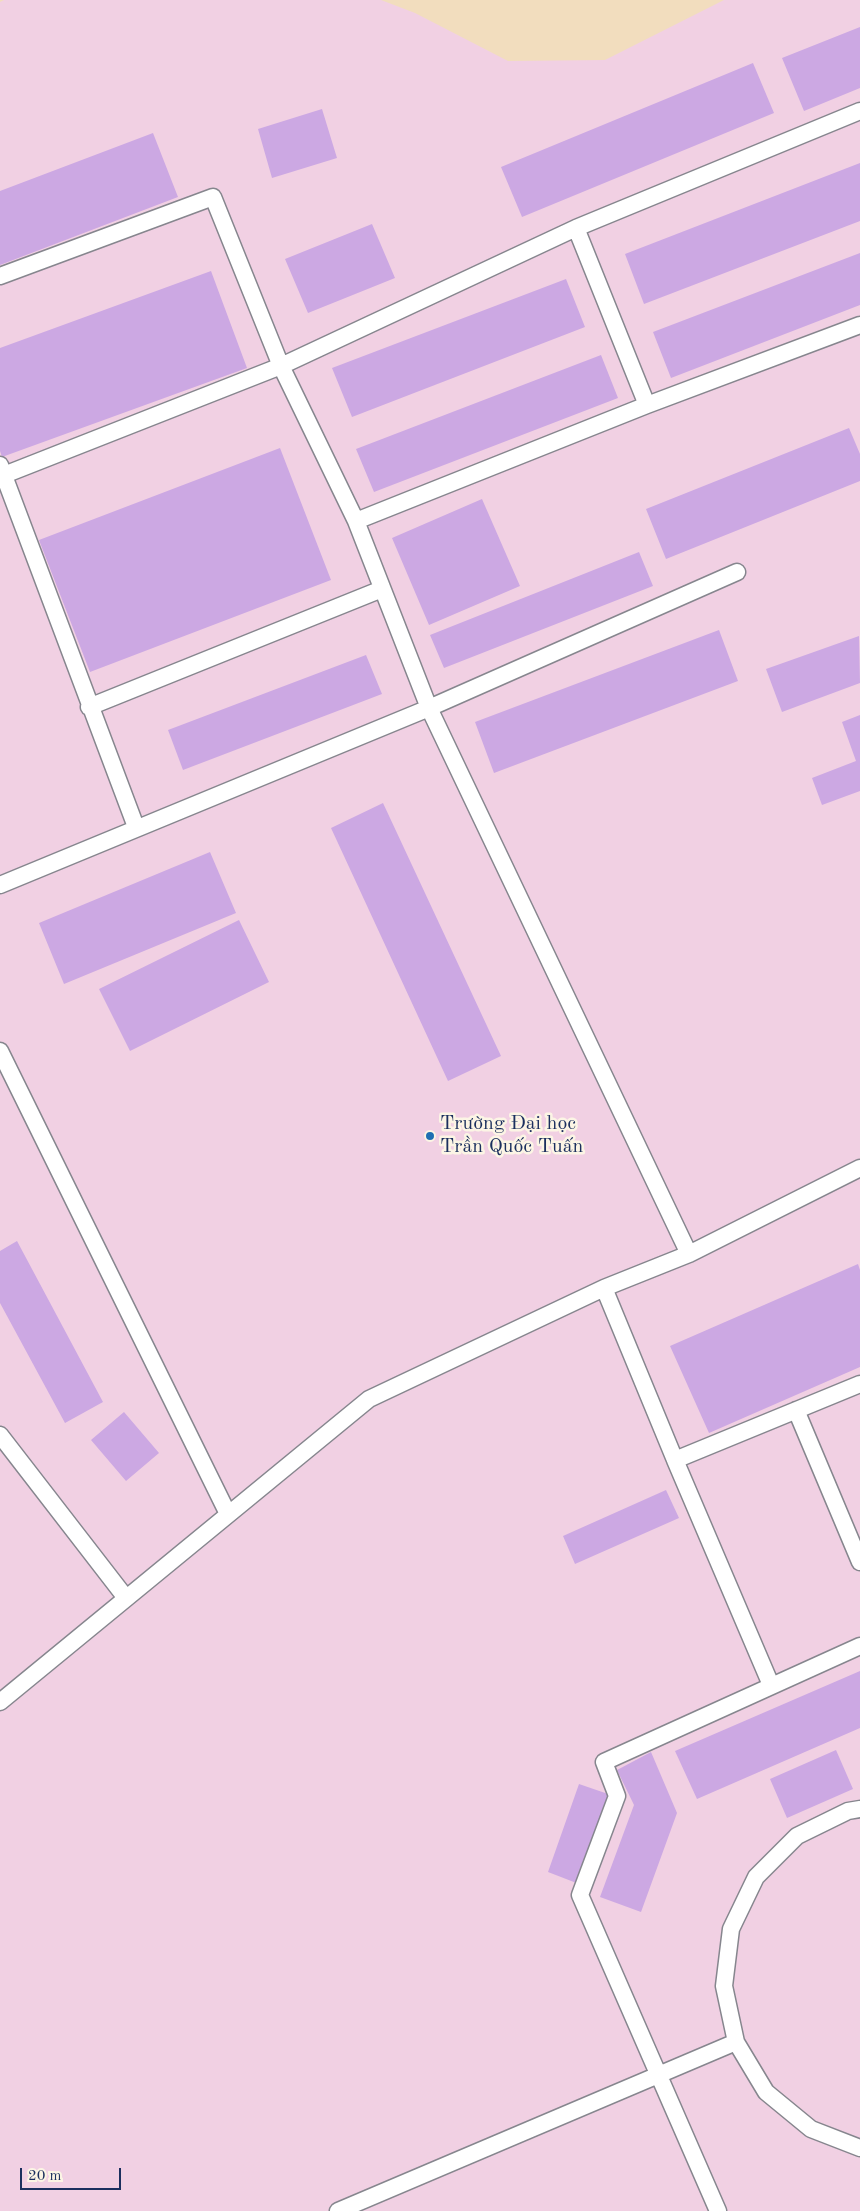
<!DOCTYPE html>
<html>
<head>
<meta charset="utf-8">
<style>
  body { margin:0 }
  #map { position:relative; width:860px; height:2211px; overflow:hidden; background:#f2ddbe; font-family:"Old Standard TT",serif }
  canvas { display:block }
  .scale { position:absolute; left:20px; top:2168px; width:101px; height:22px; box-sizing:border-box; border:2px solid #1b2f5e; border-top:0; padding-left:6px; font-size:15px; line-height:18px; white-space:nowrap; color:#1b2f5e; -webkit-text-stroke:4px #fcf5e5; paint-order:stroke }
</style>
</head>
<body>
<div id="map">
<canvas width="860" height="2211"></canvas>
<div class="scale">20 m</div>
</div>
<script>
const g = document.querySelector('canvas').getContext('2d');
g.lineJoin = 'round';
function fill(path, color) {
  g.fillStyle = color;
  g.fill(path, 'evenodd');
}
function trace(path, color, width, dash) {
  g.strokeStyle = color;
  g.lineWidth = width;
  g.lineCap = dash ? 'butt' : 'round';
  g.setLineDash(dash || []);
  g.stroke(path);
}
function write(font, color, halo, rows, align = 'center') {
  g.font = font + ' "Old Standard TT",serif';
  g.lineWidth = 5;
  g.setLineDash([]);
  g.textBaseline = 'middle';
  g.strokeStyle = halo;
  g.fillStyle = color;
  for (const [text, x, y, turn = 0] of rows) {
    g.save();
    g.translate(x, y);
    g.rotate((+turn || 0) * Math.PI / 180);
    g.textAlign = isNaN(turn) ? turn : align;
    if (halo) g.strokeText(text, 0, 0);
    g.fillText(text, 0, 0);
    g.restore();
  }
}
fill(new Path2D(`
  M4,0H381L415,13L508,61L605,60L724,0H860V2211H0V2Z`), '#f1d0e3');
fill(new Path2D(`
  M860,27V88L804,111L782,58Z
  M753,63L774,113L522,217L501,167Z
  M322,109L337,158L272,178L258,129Z
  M153,133L178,197L0,265V191Z
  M860,163V221L644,304L625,254Z
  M372,224L395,278L308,313L285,259Z
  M860,253V305L671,378L653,332Z
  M211,271L247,368L2,457L0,451V348Z
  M566,279L585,327L352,417L332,368Z
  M601,355L618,398L374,492L356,449Z
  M849,428L860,454V481L666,559L646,509Z
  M280,448L331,580L90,672L39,540Z
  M482,499L520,586L429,625L392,538Z
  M639,552L653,586L444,668L430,635Z
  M719,630L738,681L494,773L475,722Z
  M859,636L860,683L782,712L766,669Z
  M366,655L382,694L183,770L168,730Z
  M860,715V791L822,805L812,778L856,761L842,722Z
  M383,803L501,1056L448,1081L331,828Z
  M210,852L236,913L64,984L39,923Z
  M239,920L269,982L130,1051L99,989Z
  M17,1241L103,1402L65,1423L0,1303V1251Z
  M858,1264L860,1270V1367L709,1433L670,1346Z
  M124,1412L159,1453L126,1481L91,1440Z
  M666,1490L679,1518L575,1564L563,1536Z
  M860,1671V1728L697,1799L675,1751Z
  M836,1750L853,1789L787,1818L770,1779Z
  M651,1752L677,1813L641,1912L600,1897L634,1805L617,1770Z
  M579,1784L611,1795L579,1884L548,1872Z`), '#cca8e3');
const lane = new Path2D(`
  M576,228L647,405
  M0,276L213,197L281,366L356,521L429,708L689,1254
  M0,465L136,827
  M4,475L281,366L576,228L860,111
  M356,521L647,405L860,325
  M89,707L382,589
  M0,885L429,708L737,572
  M0,1051L228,1514
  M604,1288L675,1460
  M796,1410L860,1562
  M0,1435L126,1598
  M771,1685L675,1460L860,1384
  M0,1702L369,1399L604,1288L689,1254L860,1168
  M860,1809L848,1811L797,1836L756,1877L731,1929L724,1986L736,2042L766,2092L811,2129L860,2148
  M338,2211L736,2042
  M718,2211L580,1895L617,1796L604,1762L860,1646`);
trace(lane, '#86868e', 19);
trace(lane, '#fff', 16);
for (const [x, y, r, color] of [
  [430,1136,5,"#1f6fb2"]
]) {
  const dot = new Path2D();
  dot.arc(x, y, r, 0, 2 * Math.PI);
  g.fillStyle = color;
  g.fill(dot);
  trace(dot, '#fcf5e5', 2);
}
write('20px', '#1b2f5e', '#fcf5e5', [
  ["Trường Đại học",440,1124],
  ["Trần Quốc Tuấn",440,1147]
], 'left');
</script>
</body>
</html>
